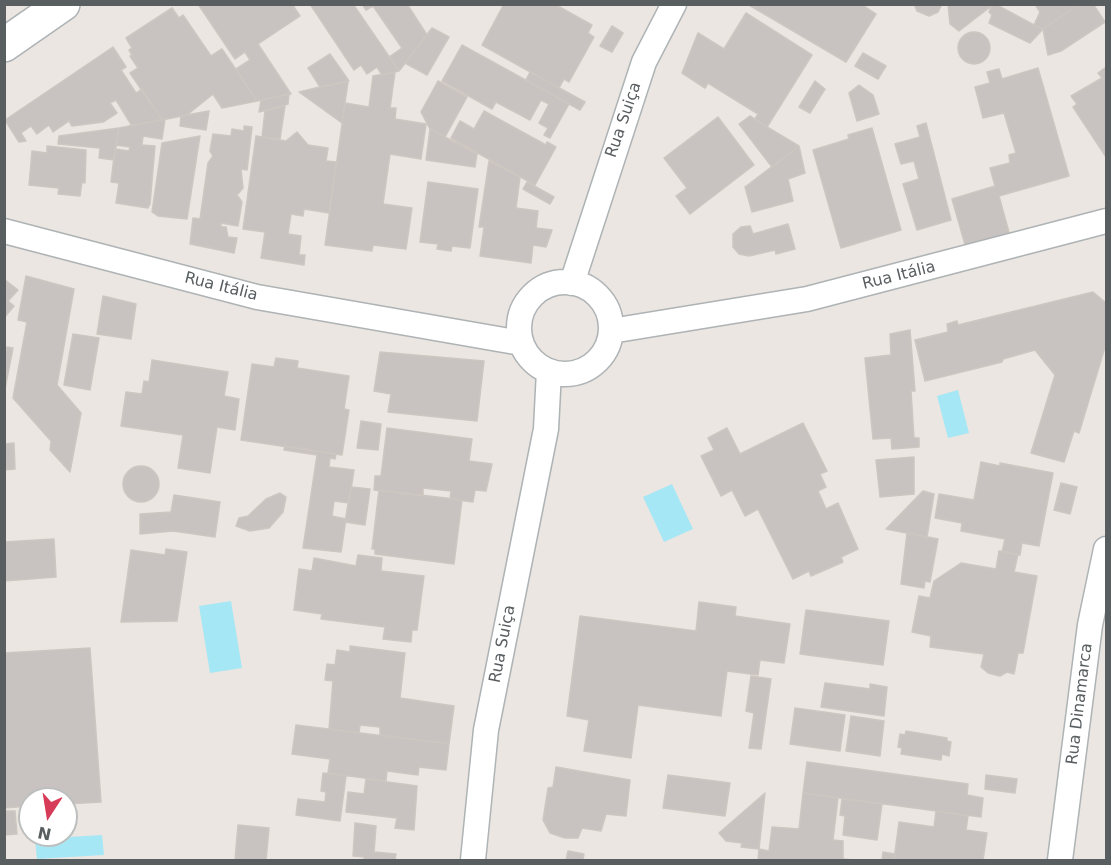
<!DOCTYPE html>
<html>
<head>
<meta charset="utf-8">
<style>
  body { margin:0 }
  #map { position:relative; width:1111px; height:865px; overflow:hidden; background:#ebe6e1; font-family:"DejaVu Sans",sans-serif }
  canvas { display:block }
  .frame { position:absolute; inset:0; border:6px solid #595e60; pointer-events:none }
  .north { position:absolute; left:18px; top:787px; width:60px; height:60px; box-sizing:border-box; background:#fff; border:2px solid #bdbfbf; border-radius:50%; rotate:192deg; font-size:16px; font-weight:700; line-height:24px; text-align:center; color:#595e60 }
  .north::after { content:''; display:block; margin:auto; width:21px; height:27px; background:#d63c58; clip-path:polygon(50% 0,100% 100%,50% 72%,0 100%) }
</style>
</head>
<body>
<div id="map">
<canvas width="1111" height="865"></canvas>
<div class="frame"></div>
<div class="north">N</div>
</div>
<script>
const g = document.querySelector('canvas').getContext('2d');
g.lineJoin = 'round';
function fill(path, color) {
  g.fillStyle = color;
  g.fill(path, 'evenodd');
}
function trace(path, color, width, dash) {
  g.strokeStyle = color;
  g.lineWidth = width;
  g.lineCap = dash ? 'butt' : 'round';
  g.setLineDash(dash || []);
  g.stroke(path);
}
function write(font, color, halo, rows, align = 'center') {
  g.font = font + ' "DejaVu Sans",sans-serif';
  g.lineWidth = 5;
  g.setLineDash([]);
  g.textBaseline = 'middle';
  g.strokeStyle = halo;
  g.fillStyle = color;
  for (const [text, x, y, turn = 0] of rows) {
    g.save();
    g.translate(x, y);
    g.rotate((+turn || 0) * Math.PI / 180);
    g.textAlign = isNaN(turn) ? turn : align;
    if (halo) g.strokeText(text, 0, 0);
    g.fillText(text, 0, 0);
    g.restore();
  }
}
fill(new Path2D(`
  M958,390L969,433L948,438L937,396Z
  M672,484L693,529L664,542L643,497Z
  M231,601L242,668L210,673L199,606Z
  M102,835L104,855L37,859L35,839Z`), '#a6e7f5');
const building = new Path2D(`
  M198,4H292L300,16L258,44L291,94L257,101L236,69L250,60L245,52L235,59Z
  M310,4H353L399,71L382,75L377,67L367,74L361,65L354,70Z
  M362,4H407L427,35L399,71L389,57L402,48L373,6L366,10Z
  M504,4H554L592,25L588,33L594,37L569,82L564,79L559,88L482,45Z
  M861,4L876,14L846,62L749,5Z
  M942,4L938,12L929,16L917,11L914,4Z
  M948,4H994L959,31L950,24Z
  M995,4L1034,25L1043,29L1030,43L989,23L992,15L989,12L991,7Z
  M1035,4H1079L1043,29L1034,25L1040,12Z
  M1079,4H1093L1105,22L1061,51L1048,55L1043,29Z
  M172,8L179,18L183,15L211,56L222,49L257,101L222,108L213,94L187,115L162,120L130,73L138,68L130,56L132,55L129,50L132,48L126,38Z
  M746,13L812,55L767,127L755,119L758,114L708,83L705,88L682,73L698,33L724,49Z
  M612,26L623,33L612,52L600,46Z
  M432,28L449,37L427,75L405,63Z
  M958 48a16 16 0 1 1 32 0a16 16 0 1 1-32 0Z
  M462,45L569,104L550,138L544,135L548,128L539,123L549,104L541,100L530,120L496,102L492,109L442,81Z
  M113,47L126,67L121,70L136,93L142,89L162,120L132,126L116,100L110,103L117,113L103,122L72,126L69,121L53,132L49,125L37,134L31,126L21,133L26,141L19,142L5,120Z
  M863,53L886,66L878,79L855,66Z
  M330,54L349,81L320,87L308,68Z
  M1106,67V157L1073,107L1077,104L1071,96L1102,78L1098,73Z
  M1038,68L1069,176L999,196L1010,236L966,248L952,199L995,186L990,168L1010,163L1009,155L1016,153L1004,113L983,118L975,87L990,83L987,72L999,69L1002,79Z
  M395,72L390,108H396L395,119L426,124L421,159L390,154L383,204L412,208L406,249L373,245L372,251L325,245L345,103L369,107L373,76Z
  M530,72L585,102L580,110L526,80Z
  M438,81L467,97L445,137L430,129L421,112Z
  M815,81L825,89L810,113L799,107Z
  M348,82L342,123L299,92L320,87Z
  M859,85L873,95L879,114L857,121L849,93Z
  M289,94L288,104L259,112L261,100Z
  M285,106L280,139L262,137L265,111Z
  M209,111L206,130L180,126L181,116Z
  M484,111L546,145L547,142L556,147L535,185L451,138L460,121L474,129Z
  M750,116L767,127L799,146L772,167L739,124Z
  M718,117L754,165L690,214L676,196L687,188L664,158Z
  M165,119L162,139L143,136L142,145L155,146L150,204L148,208L116,203L119,183L111,182L115,149L129,151L130,147L116,145L119,128Z
  M926,123L951,220L917,230L903,184L919,179L914,161L901,164L895,144L920,137L917,126Z
  M244,126L252,127L247,170L241,169L243,188L237,195L242,202L238,226L221,223V227H226L228,237L237,238L234,253L190,244L193,218L200,219L208,163L213,156L210,151L213,134L231,136L232,129L244,131Z
  M119,128L114,160L99,158L100,148L58,144L59,136Z
  M872,128L901,230L841,248L813,150L849,139L848,135Z
  M430,129L477,154L475,167L426,160Z
  M297,132L308,145L328,148L326,161L336,162L329,213L304,209L303,216L291,214L288,234L301,236L299,255H305L304,265L261,258L265,232L243,229L256,136L286,141Z
  M200,136L187,219L158,216L152,212L162,143Z
  M47,146L86,150L85,183L82,182L80,196L58,194L59,188L29,185L32,151L47,153Z
  M799,146L805,173L788,179L793,201L752,212L745,187Z
  M489,161L520,177L516,208L538,211L536,228L552,230L546,247L533,245L531,263L480,256L484,227H479Z
  M428,182L478,189L470,248L452,246L451,251L437,249L438,244L420,242Z
  M527,182L554,197L550,204L523,189Z
  M788,224L795,249L776,254L775,250L749,256L739,254L733,247V234L741,227L750,226L753,234Z
  M26,276L74,289L57,385L81,413L70,472L50,450L51,441L13,398L27,322L18,320Z
  M4,279L18,290L8,301L14,306L4,318Z
  M1093,292L1106,303V344L1079,433L1074,431L1064,462L1031,453L1055,375L1035,350L1003,359L1002,362L925,381L915,340L948,332L947,324L957,321L958,325Z
  M103,296L136,304L131,339L97,334Z
  M910,330L915,391H911L914,438H919V447L892,449L891,438L873,439L865,358L891,355L890,334Z
  M73,334L99,338L90,390L64,385Z
  M7,347L13,348L4,394V357Z
  M380,352L484,361L477,421L388,412L391,394L374,391Z
  M276,358L298,361L297,368L349,376L344,409L349,410L342,455L241,440L252,364L274,367Z
  M152,360L228,372L224,396L239,399L235,430L217,427L210,473L178,468L183,435L121,426L126,392L142,394L144,381L149,382Z
  M361,421L381,424L378,450L357,448Z
  M803,423L827,471L820,474L826,487L818,491L826,509L838,503L858,549L841,557L843,562L811,576L809,571L793,579L758,509L745,516L732,490L721,496L701,456L714,450L708,438L727,428L740,454Z
  M387,428L472,439L469,461L492,464L486,491L475,490L473,502L450,499L451,491L423,488V496L374,490L375,476H381Z
  M14,443L15,469L4,470V444Z
  M285,446L336,454L335,459L330,458L329,467L354,470L349,503L334,501L332,516L346,519L341,552L303,548L317,455L284,450Z
  M914,457V494L880,497L876,460Z
  M981,462L1000,466V463L1053,473L1039,546L1022,543L1020,555L1002,552L1005,539L961,531L962,523L935,518L939,494L974,500Z
  M123 484a18 18 0 1 1 36 0a18 18 0 1 1-36 0Z
  M1061,483L1077,487L1070,514L1054,510Z
  M351,487L370,489L365,525L345,522Z
  M379,490L462,500L454,564L375,554V549H372Z
  M923,491L934,494L927,537L886,529Z
  M280,493L286,497L283,512L269,528L250,531L236,526L239,518L248,516L266,499Z
  M174,495L220,502L215,537L173,531L140,534V514L171,512Z
  M907,533L938,539L930,582L925,581L924,588L901,584Z
  M54,539L56,577L4,581V542Z
  M166,549L187,552L177,621L121,622L131,550L165,555Z
  M999,551L1018,554L1014,572L1037,576L1023,653H1018L1014,674L1007,672L1000,676L988,673L981,667L984,654L930,647L931,636L912,632L919,596L930,598L934,581L961,563L996,569Z
  M358,555L382,558L381,571L424,576L417,630H412L411,642L383,639L385,627L321,619L322,614L294,610L299,569L312,571L314,558L356,566Z
  M699,602L736,607L735,616L790,624L784,663L760,660L758,675L727,671L721,716L638,705L631,758L584,751L589,720L567,716L580,616L696,631Z
  M806,610L889,621L883,665L800,654Z
  M350,646L405,653L400,698L454,706L449,744L380,735V727L360,725L359,733L329,729L333,681L325,680L327,664L335,665L337,650L350,652Z
  M90,648L101,802L66,804V799H30V806L4,808V653Z
  M751,676L771,679L761,749L749,748L754,713L746,711Z
  M825,683L870,689V684L887,687L884,716L821,707Z
  M795,708L845,715L840,751L790,744Z
  M851,716L884,721L880,756L846,751Z
  M296,725L449,744L446,770L419,767L418,775L387,771L386,781L328,773L330,759L292,754Z
  M906,731L947,738V741L951,742L949,756L942,754L941,760L901,754L902,748L898,747L900,734L905,735Z
  M807,762L968,784L967,795L983,798L981,817L803,793Z
  M556,767L630,780L626,816L606,814L601,831L582,828L578,838H565L550,833L543,820L548,788L553,787Z
  M323,773L346,776L340,821L296,815L298,799L325,802L326,792L321,791Z
  M668,775L730,783L725,816L663,808Z
  M986,775L1017,779L1015,793L985,789Z
  M366,779L417,786L414,830L395,828L397,818L346,812L348,792L364,794Z
  M765,793L759,849L741,847L742,843L726,841L719,833Z
  M803,793L838,798L833,840L843,841V859L853,860H758L759,849L769,851L772,827L799,829Z
  M842,799L882,804L877,840L843,835L845,816L840,815Z
  M4,811H15L17,834L4,835Z
  M936,811L968,816L966,830L987,833L983,860H894L899,822L934,827Z
  M355,823L376,826L374,852L396,854L395,860H364V857L353,856Z
  M238,825L269,828L266,860H235Z
  M568,851L584,854L583,860H566Z
  M883,852L895,854L894,860H882Z`);
fill(building, '#c8c3c0');
trace(building, '#cec6c0', 1.5);
const minor = new Path2D(`
  M4,231L257,297L521,343
  M519 328a46 46 0 1 1 92 0a46 46 0 1 1-92 0Z
  M572,283L644,62L674,4
  M611,331L807,299L1106,221
  M473,860L486,730L546,429L549,371
  M1060,860L1090,625L1106,549`);
const secondary = new Path2D(`
  M4,45L63,4`);
trace(minor, '#aeb3b5', 27);
trace(secondary, '#adb2b5', 36);
trace(minor, '#fff', 24);
trace(secondary, '#fff', 33);
write('16px', '#595e60', '#fff', [
  ["Rua Suiça",624,120,-71],
  ["Rua Itália",899,276,-14],
  ["Rua Itália",221,287,14],
  ["Rua Suiça",503,644,-79],
  ["Rua Dinamarca",1080,704,-83]
]);
</script>
</body>
</html>
